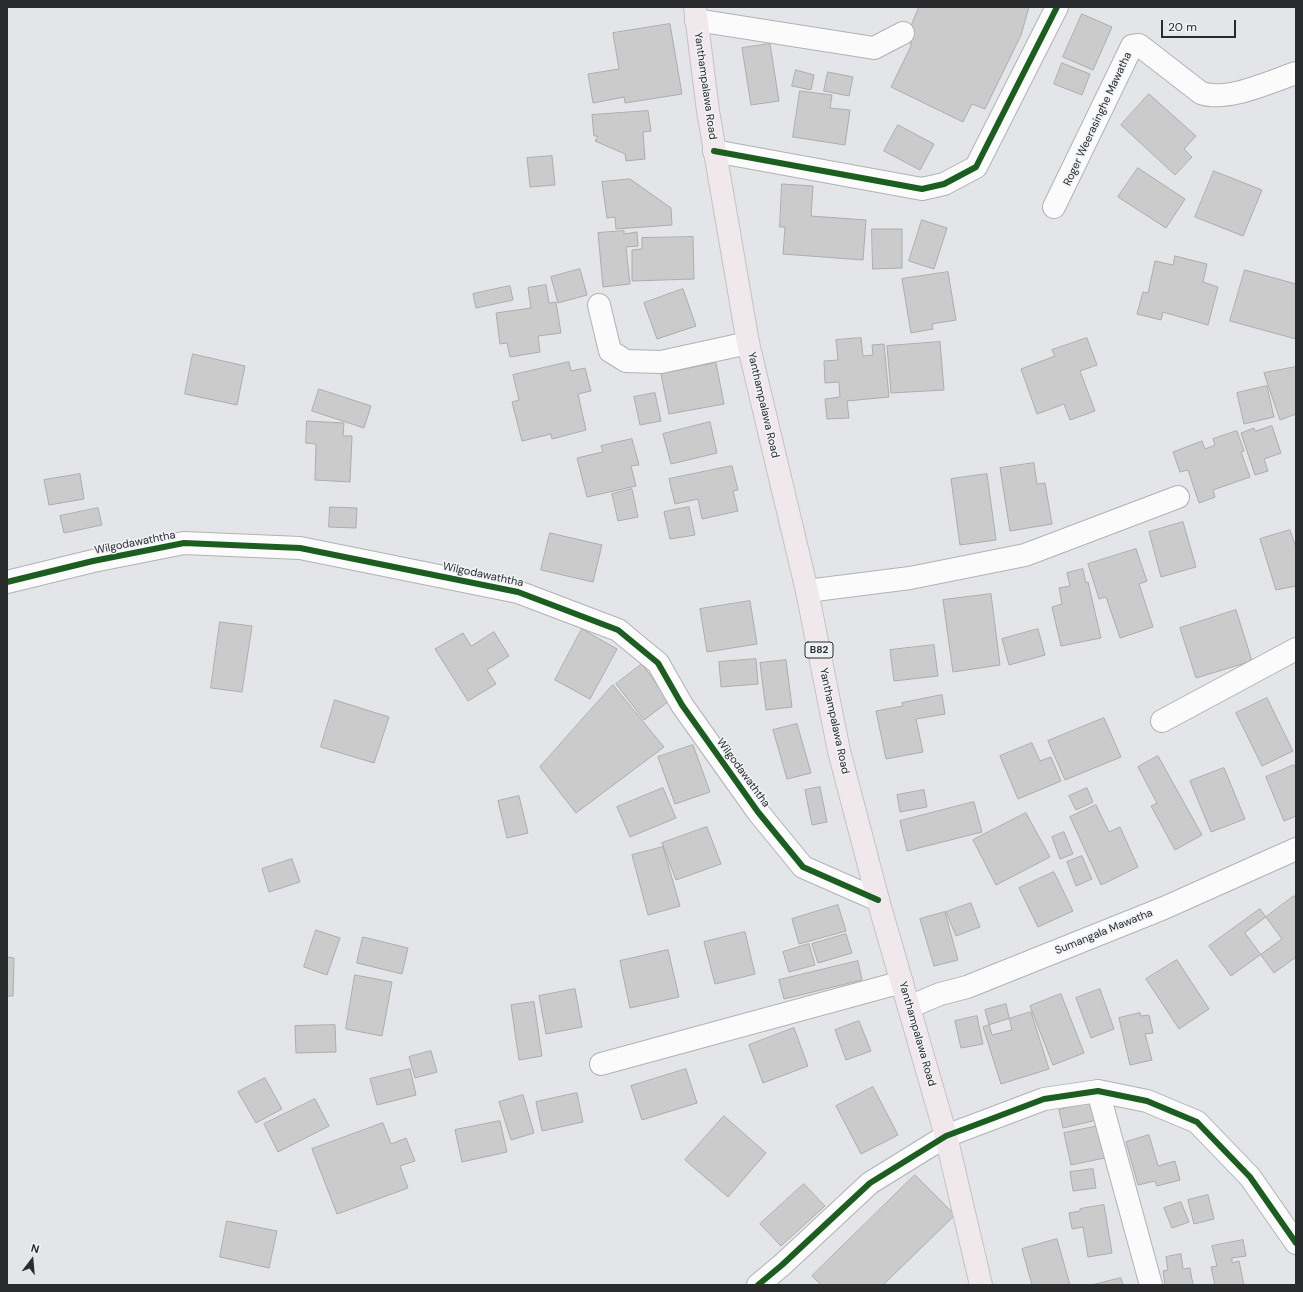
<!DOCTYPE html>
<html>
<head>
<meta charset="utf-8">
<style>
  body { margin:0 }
  #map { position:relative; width:1303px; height:1292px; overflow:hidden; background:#e3e5e8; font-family:"DM Sans",sans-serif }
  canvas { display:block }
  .frame { position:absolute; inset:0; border:8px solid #2a2b2c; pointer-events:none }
  .north { position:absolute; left:12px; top:1240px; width:40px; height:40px; -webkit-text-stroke:3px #eff3f6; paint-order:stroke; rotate:16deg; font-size:11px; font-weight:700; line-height:16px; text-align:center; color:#2a2b2c }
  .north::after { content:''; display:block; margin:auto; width:14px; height:18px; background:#2a2b2c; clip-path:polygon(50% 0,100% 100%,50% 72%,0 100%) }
  .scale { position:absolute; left:1161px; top:20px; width:75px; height:18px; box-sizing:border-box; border:2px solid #2a2b2c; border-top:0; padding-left:5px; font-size:12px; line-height:14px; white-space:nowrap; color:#2a2b2c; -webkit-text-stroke:3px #eff3f6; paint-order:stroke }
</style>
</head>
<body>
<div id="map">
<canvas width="1303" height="1292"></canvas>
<div class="frame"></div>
<div class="north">N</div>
<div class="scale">20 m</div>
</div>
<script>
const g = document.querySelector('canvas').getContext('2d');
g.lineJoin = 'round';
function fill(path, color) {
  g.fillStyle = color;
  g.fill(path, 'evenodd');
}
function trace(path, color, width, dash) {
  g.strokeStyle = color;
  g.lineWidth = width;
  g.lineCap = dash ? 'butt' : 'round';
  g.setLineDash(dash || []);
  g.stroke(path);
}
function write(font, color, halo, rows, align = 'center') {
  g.font = font + ' "DM Sans",sans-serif';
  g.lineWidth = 3;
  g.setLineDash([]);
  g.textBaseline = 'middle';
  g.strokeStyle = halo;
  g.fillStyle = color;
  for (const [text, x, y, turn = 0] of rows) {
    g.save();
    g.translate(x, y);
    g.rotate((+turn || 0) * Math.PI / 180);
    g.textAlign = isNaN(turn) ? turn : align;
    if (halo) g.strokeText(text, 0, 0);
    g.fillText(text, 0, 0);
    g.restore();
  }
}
const building = new Path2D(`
  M919,7H1029L1021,35L985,109L972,104L963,122L891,87L911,46L910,29Z
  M1082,14L1112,27L1093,70L1063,57Z
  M670,24L682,94L625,103L624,97L593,103L588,74L619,69L613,33Z
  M770,44L779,101L751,105L742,48Z
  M1062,63L1090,74L1082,95L1054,84Z
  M796,70L814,75L811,90L792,86Z
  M828,72L853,77L849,96L824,91Z
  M800,91L832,95L830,108L850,110L845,145L793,137Z
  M1149,94L1196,136L1184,149L1192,157L1175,175L1121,125Z
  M648,111L651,131L643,132L645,159L626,161L625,154L595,141L598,136H594L592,115Z
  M898,125L934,144L920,170L884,151Z
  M552,156L555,185L530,187L527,158Z
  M1138,168L1185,199L1166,228L1118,197Z
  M1214,171L1262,190L1243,236L1195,217Z
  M630,179L671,208L672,225L616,229L615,217L607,218L602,182Z
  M782,184L813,186L811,216L866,220L863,260L783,254L785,227H780Z
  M922,220L947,228L934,269L909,261Z
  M872,229H902V268L873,269Z
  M624,231V234L637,232L638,246L626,247L630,284L603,287L598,233Z
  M693,237L694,279L632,281V250L642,249V238Z
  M1175,256L1207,264L1203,282L1218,287L1208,325L1163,312L1161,320L1137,314L1143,292L1148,293L1155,261L1173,265Z
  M580,269L587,295L558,303L551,277Z
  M1245,270L1296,284V339L1230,321Z
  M948,272L956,320L932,324L933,329L911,333L902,279Z
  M546,285L549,303L556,302L561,333L538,336L540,352L510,357L507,343L500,344L496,313L531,308L528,288Z
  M510,286L513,300L476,308L473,294Z
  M683,289L696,326L657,339L644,303Z
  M861,338L863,356L873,355L872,345L884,344L889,397L847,401L849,418L827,419L825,399L840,397L839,382L825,383L824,361L838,360L836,340Z
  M1087,338L1097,365L1080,371L1095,411L1070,420L1064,404L1037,414L1021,369L1055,356L1052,350Z
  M940,342L944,390L891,393L887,346Z
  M193,354L245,366L237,405L185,394Z
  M569,362L571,371L585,368L591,391L578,394L586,430L552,439L551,434L522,441L512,402L519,400L513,375Z
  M716,363L724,404L669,414L661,374Z
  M1296,367V414L1280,420L1264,373Z
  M1267,386L1274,417L1244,424L1237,393Z
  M319,389L371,406L364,428L312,411Z
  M655,393L661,421L640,425L634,397Z
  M307,421L344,423L343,436H352L350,482L315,480L316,444L306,443Z
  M710,422L717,453L671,464L663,434Z
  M1272,426L1281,453L1264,459L1268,471L1255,475L1241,433L1254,428L1255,431Z
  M1237,431L1244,451L1241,452L1250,477L1213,490L1215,497L1199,503L1188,470L1180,472L1173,452L1202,441L1205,449L1215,445L1213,439Z
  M632,439L639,465L631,466L636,486L587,497L577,458L603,452L601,446Z
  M1034,463L1037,484L1045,483L1052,524L1010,531L1000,468Z
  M732,466L738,490L733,491L738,511L702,519L698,499L675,504L669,479Z
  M80,474L84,499L49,505L44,480Z
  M987,474L996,540L960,545L951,479Z
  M632,489L638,517L618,521L612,494Z
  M330,507L357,508L356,528L329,527Z
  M689,507L695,535L670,539L664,512Z
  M98,508L102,525L64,533L60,516Z
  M1183,522L1196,567L1161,577L1149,532Z
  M1290,530L1296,548V586L1276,590L1260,539Z
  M550,533L602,545L593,582L541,570Z
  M1136,549L1147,581L1139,584L1153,627L1120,638L1106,597L1099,599L1088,564Z
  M1083,569L1086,583L1088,582L1101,638L1061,646L1052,607L1062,604L1059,588L1070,586L1067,573Z
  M991,594L1000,665L953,672L943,600Z
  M750,601L757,644L707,652L700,609Z
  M1236,610L1252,661L1196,678L1180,628Z
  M220,622L252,626L242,692L211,688Z
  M582,629L617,649L590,699L555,680Z
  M1038,629L1045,655L1009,665L1002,639Z
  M494,632L509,656L487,670L496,684L468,701L435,649L463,633L471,646Z
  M934,645L938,676L894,681L890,650Z
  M756,659L758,684L721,687L719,662Z
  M786,660L792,707L766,710L760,663Z
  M642,664L669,701L644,720L616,684Z
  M613,685L664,747L576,813L540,767Z
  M942,695L945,714L916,719L923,752L886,759L876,711L903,706L902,703Z
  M1267,698L1293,751L1262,766L1236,713Z
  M335,700L389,717L374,763L321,747Z
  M1104,718L1121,757L1065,780L1048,741Z
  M797,724L811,773L787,779L773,730Z
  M1032,743L1040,761L1051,757L1061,781L1018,799L1000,756Z
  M693,745L710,792L675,804L658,757Z
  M1158,756L1202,835L1175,850L1151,806L1157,803L1138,767Z
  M1294,765L1296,769V816L1284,821L1266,777Z
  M1224,768L1245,819L1211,832L1190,781Z
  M820,787L827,822L812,825L805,790Z
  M663,788L676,818L630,837L617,807Z
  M1087,788L1093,802L1076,810L1069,796Z
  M924,790L927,807L900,812L897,795Z
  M519,796L528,833L507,838L498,801Z
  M974,802L982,832L907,851L900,821Z
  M1096,805L1109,832L1120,827L1138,867L1101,885L1070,817Z
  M1026,813L1050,857L996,885L973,840Z
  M707,827L721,864L676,880L662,843Z
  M1064,832L1073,854L1060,859L1052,837Z
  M663,847L680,906L648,915L632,855Z
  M1082,856L1092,879L1076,886L1067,862Z
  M292,859L300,882L269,892L262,869Z
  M1054,872L1073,911L1038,927L1019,888Z
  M1294,896L1296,899V957L1274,973L1245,933Z
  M971,903L980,927L956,936L946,912Z
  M838,905L846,931L799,944L792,919Z
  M1260,909L1282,939L1231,976L1209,946Z
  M945,912L958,960L934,966L920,919Z
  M316,930L340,938L327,975L304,967Z
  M745,932L755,974L715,984L704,942Z
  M846,934L852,953L818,963L812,944Z
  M363,937L408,948L402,974L357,963Z
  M809,944L815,965L789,972L783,952Z
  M668,950L679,997L630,1008L620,961Z
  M7,957L14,958L13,996H7Z
  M1177,960L1209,1009L1179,1029L1146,979Z
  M858,961L862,980L784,999L779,980Z
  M355,975L392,982L382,1036L346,1029Z
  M575,989L582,1027L546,1034L539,996Z
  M1100,989L1114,1029L1091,1038L1076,998Z
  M1061,994L1084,1053L1053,1065L1030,1006Z
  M534,1002L542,1056L519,1060L511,1005Z
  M1006,1004L1012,1030L992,1035L985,1010Z
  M1031,1012L1049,1069L1001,1084L983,1027Z
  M1140,1013L1141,1016L1149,1015L1153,1033L1145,1034L1152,1060L1130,1065L1119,1018Z
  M977,1016L983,1044L961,1048L955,1021Z
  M859,1021L871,1051L846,1060L835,1030Z
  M335,1025L336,1052L296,1053L295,1026Z
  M794,1028L808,1066L763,1083L749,1045Z
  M431,1051L437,1072L415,1078L409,1057Z
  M410,1069L416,1095L377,1105L370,1079Z
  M686,1069L697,1103L642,1120L631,1086Z
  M265,1078L282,1109L256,1123L238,1092Z
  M873,1087L898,1135L861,1154L836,1106Z
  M577,1093L583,1122L542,1131L536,1102Z
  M523,1095L534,1133L511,1140L499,1102Z
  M315,1099L329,1126L278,1152L264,1124Z
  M1092,1102L1097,1120L1063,1128L1059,1110Z
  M724,1116L766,1153L728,1197L685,1160Z
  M500,1121L507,1152L462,1162L455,1130Z
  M383,1123L391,1144L406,1138L415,1161L400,1166L408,1188L337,1214L312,1149Z
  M1099,1126L1105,1158L1071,1165L1064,1133Z
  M1149,1135L1158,1166L1175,1161L1180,1180L1157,1186L1155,1181L1138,1185L1126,1142Z
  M1093,1169L1096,1188L1073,1191L1070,1172Z
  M915,1175L955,1215L883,1285H821L812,1276Z
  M804,1184L825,1206L781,1246L760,1224Z
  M1208,1195L1214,1219L1194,1224L1188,1200Z
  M1181,1202L1189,1222L1172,1228L1164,1208Z
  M1104,1205L1112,1253L1088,1257L1083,1227L1072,1229L1069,1213L1080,1211V1209Z
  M227,1221L277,1231L269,1268L220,1257Z
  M1057,1239L1070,1285H1032L1022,1249Z
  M1243,1240L1246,1256L1232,1258V1263L1239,1261L1244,1285H1215L1211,1267L1217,1266L1212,1246Z
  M1181,1254L1183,1269L1190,1268L1193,1285H1165L1163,1271L1168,1270L1166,1257Z
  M1121,1278L1123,1285H1092Z`);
fill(building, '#cbcbcc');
trace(building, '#abacad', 1);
const street = new Path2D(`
  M696,20L874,48L903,33
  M714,151L922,189L944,184L976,167L1057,7
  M1054,207L1132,46L1139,45L1201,93C1228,102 1269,82 1296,73
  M599,305L610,351L626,361L661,362L748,343
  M7,582L93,561L184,543L300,548L518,592L618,630L658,663L682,705L758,812L803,867L878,900
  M807,591L910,578L1025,555L1178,497
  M1162,721L1296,649
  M909,1007L940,994L967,987L1164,908L1296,849
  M601,1064L902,982
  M1098,1091L1151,1285
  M758,1285L782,1265L870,1183L946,1136L1044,1099L1098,1091L1147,1101L1197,1122L1250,1177L1296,1243`);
const primary = new Path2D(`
  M695,7L708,111L748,343L807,591L839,751L878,900L946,1136L981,1285`);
trace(street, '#b1b2b4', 24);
trace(primary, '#c2c3c5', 24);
trace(street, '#fbfbfc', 22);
trace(primary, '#f1e8eb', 22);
trace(new Path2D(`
  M714,151L922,189L944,184L976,167L1057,7
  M7,582L93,561L184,543L300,548L518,592L618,630L658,663L682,705L758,812L803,867L878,900
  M758,1285L782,1265L870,1183L946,1136L1044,1099L1098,1091L1147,1101L1197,1122L1250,1177L1296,1243`), '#1b5e20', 6);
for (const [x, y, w] of [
  [819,650,28]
]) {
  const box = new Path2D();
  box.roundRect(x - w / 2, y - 8, w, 16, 3);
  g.fillStyle = '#eff3f6';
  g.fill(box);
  trace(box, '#2a2b2c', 1);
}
write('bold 10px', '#2a2b2c', null, [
  ["B82",819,650]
]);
write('11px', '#2a2b2c', '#eff3f6', [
  ["Yanthampalawa Road",705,86,82],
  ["Roger Weerasinghe Mawatha",1098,119,-65],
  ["Yanthampalawa Road",763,405,77],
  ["Wilgodawaththa",135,543,-11],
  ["Wilgodawaththa",483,575,12],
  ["Yanthampalawa Road",834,721,78],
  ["Wilgodawaththa",743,773,54],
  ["Sumangala Mawatha",1104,932,-22],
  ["Yanthampalawa Road",917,1034,74]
]);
</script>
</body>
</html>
